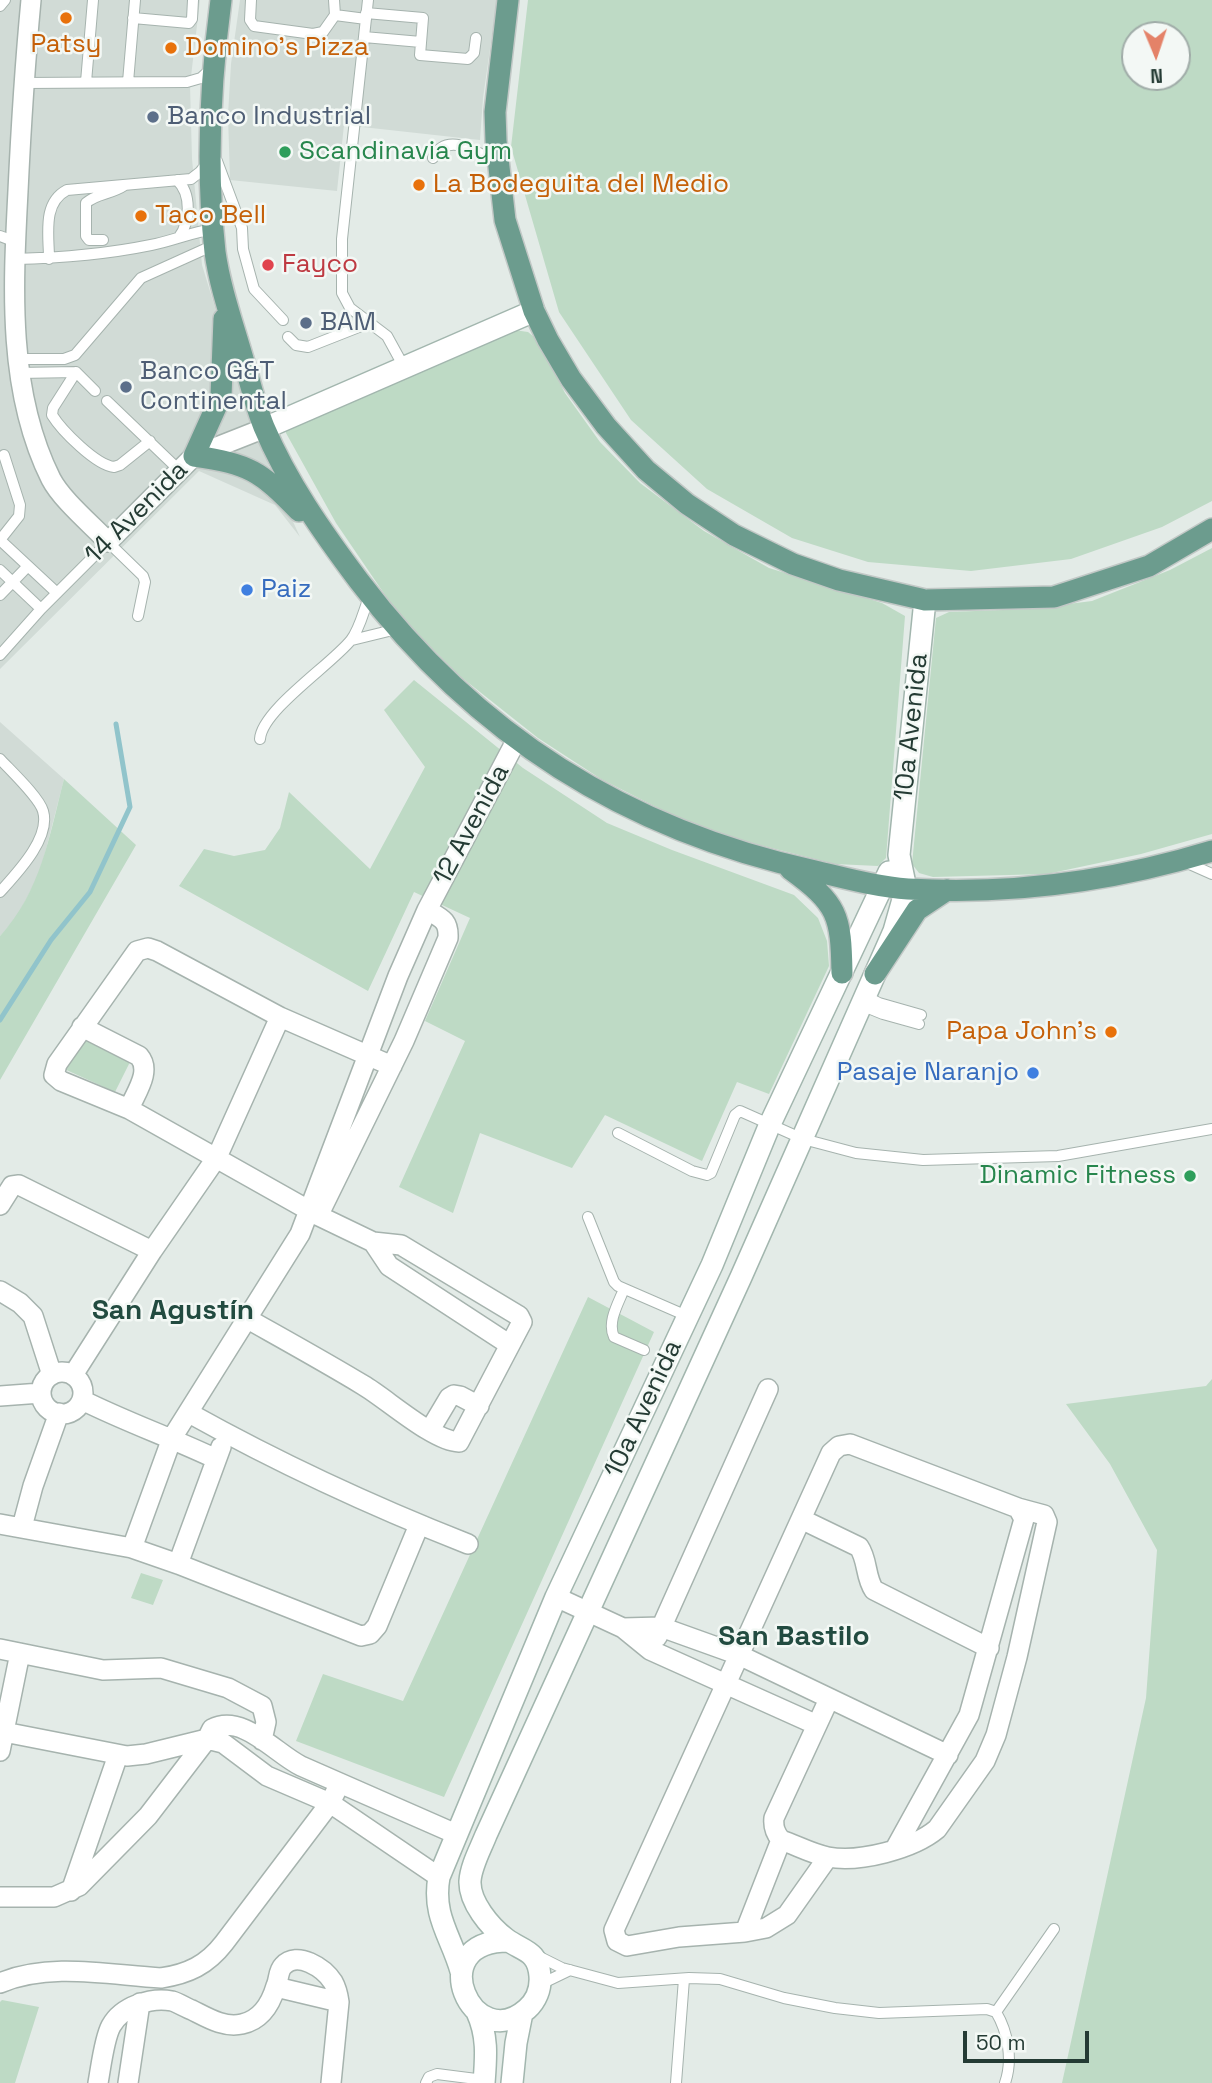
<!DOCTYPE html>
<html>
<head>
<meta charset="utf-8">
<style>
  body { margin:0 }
  #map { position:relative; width:1212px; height:2083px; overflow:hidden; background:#e3ebe7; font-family:"Space Grotesk",sans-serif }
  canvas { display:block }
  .north { position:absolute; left:1121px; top:21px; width:70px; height:70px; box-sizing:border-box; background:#f3f8f5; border:2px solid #a0aca8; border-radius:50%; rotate:178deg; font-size:19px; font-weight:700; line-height:28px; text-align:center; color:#243b34 }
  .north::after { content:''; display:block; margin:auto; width:24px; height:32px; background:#e48268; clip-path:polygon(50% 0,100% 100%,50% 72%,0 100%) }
  .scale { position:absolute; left:963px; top:2031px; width:126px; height:32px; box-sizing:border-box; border:4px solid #243b34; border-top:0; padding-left:9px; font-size:21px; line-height:24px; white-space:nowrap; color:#243b34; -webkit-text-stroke:5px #f3f8f5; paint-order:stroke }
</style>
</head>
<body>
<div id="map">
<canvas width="1212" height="2083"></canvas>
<div class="north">N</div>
<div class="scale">50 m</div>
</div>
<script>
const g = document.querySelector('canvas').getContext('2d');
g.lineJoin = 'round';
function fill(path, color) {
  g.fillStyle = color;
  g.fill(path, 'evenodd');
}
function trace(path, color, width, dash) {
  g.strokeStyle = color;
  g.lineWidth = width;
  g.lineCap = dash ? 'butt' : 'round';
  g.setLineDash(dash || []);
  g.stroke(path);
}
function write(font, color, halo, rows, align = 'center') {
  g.font = font + ' "Space Grotesk",sans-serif';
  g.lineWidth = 5;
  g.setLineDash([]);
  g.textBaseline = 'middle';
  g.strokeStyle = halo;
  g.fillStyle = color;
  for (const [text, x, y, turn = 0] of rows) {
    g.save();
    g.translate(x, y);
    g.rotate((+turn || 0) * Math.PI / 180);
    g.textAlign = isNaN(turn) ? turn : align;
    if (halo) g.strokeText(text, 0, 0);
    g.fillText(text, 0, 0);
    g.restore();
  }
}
fill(new Path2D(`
  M0,0H200L190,85L192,159L202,265L237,379L275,482L300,537L275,505L199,471L0,669Z
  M240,0H497L483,98L480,140L344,125L337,191L230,180L228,115L231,64Z
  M0,722L64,779L40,873L17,917L0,936Z`), '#d1dbd6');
fill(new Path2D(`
  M528,0H1212V501L1162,527L1071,559L971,571L868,562L792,538L707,489L631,420L559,312L511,147ZM1135,35H1177V77H1135Z
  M507,329L528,332L538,340L565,393L600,442L640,483L704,531L769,568L882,603L905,616L886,858L878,866L835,864L736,839L670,814L601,779L538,738L461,677L400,617L336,523L286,433V426Z
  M1212,548V834L1141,854L1047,874L933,877L919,873L912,864L936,618L949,612L1029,609L1092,601L1170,570Z
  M414,680L523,768L607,823L672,850L794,895L818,918L827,941L829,966L769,1094L737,1082L702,1161L605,1115L572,1168L480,1133L453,1213L399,1187L465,1041L425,1021L470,918L414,892L368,991L179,886L204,849L234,856L265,850L280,828L289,792L370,869L425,767L384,710Z
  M64,779L136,845L0,1080V936C41,891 49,837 64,779Z
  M77,1035L131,1060L115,1092L62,1068Z
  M588,1297L654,1332L444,1797L296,1741L323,1674L403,1701Z
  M1212,1379V2083H1062L1146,1698L1157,1550L1110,1464L1066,1404L1206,1386Z
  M141,1573L163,1580L153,1605L131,1598Z
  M2,2000L39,2007L15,2083H0V2002Z`), '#bedac5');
trace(new Path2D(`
  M0,1020L51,940L90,892L130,807L116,724`), '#91c4cb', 5);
const lane = new Path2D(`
  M251,0L250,20L254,26L313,34L323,32L335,15L334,0
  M368,0L342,239V293L350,308L387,336L404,367
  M0,6L5,0
  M366,13L423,18L420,55L468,59L474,53L476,38
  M335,15L366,19
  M133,18L189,23L192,19L193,0
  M364,37L421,42
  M86,82L93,0
  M128,82L135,0
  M24,83L187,82L201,78L211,69
  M433,158C447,130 479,153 498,164
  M217,161L242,228L243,249L254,289L283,320
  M177,180C192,194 190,222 179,237
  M0,236L16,242
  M103,240H89L86,236V203C97,193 110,195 125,185
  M15,259C60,258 107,254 151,245C172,241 192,232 214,229
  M49,259C49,235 42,203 67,190L191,179L200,172L208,162
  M288,337L296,345L308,347L369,323
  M18,359H64L75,355L141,278L214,245
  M76,372L53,408L52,415C62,431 96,465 114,467L120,465L150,441
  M19,373L76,372L95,391
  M107,401L179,470
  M0,540L19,516L20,505L4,455
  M0,540L57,593
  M0,570L41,609
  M0,595L28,566
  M352,640L397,629
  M0,655L41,609L108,542L143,576L145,582L138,616
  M260,739C262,710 332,664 351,640C360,629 364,609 370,595
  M0,759C10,770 39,797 43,811C51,838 17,873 0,892
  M1185,862L1212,874
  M865,996L879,1003L921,1015
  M861,1005L883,1014L919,1024
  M618,1133L692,1171L707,1175L711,1173L735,1115L740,1111L803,1139L856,1153L923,1160L1058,1156L1212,1129
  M588,1217L614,1282L618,1286L687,1316
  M624,1289C618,1304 607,1322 614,1337L644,1350
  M536,1955L562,1968L618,1983L689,1978L720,1979L784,1998L835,2008L879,2013L987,2009L996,2012C1008,2032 1013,2060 1005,2083
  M541,1984L570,1970
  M996,2012L1054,1929
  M426,2083L429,2077L437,2074L484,2080
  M676,2083L684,1979`);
const street = new Path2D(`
  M31,0C25,64 21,127 18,191C13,287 7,391 51,479C62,500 91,524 108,542L194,456L265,428
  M82,1027L139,1056C152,1071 136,1092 129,1109
  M0,1205L12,1186L19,1185L152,1251
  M321,1210L404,1041L448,938C449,920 441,918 427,910
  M373,1242L389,1266L510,1345
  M0,1291L20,1303L33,1316L52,1375
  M246,1318C285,1340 325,1362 363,1385C387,1399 433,1441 459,1442L522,1322L519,1316L401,1245L373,1242L319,1216L129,1109L61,1081L54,1075L57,1064L137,951L148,948L157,951L280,1017L392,1066
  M41 1393a21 21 0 1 1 42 0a21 21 0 1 1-42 0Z
  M73,1375L152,1251L217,1157L280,1017
  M0,1396L41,1393
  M82,1400C126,1422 172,1438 216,1459
  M189,1413C277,1462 374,1507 468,1544
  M430,1430L449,1398L454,1395L460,1396L479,1406
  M801,1519L859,1547C868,1560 865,1577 874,1590L989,1648
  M0,1524L132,1548L178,1564L361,1636L370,1634L377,1626L419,1525
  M22,1527L33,1486L59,1413
  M132,1548L172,1438L300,1234L398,976L427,910L517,739
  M178,1564L221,1447
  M556,1597L623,1628L650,1650L817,1725
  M623,1628L661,1627L739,1655L948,1755
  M657,1637L768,1389
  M0,1649L103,1670L161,1668L228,1688L262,1706L266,1722L262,1740
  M829,1699L774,1818C773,1827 775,1833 781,1840C796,1845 812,1854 828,1857C859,1863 913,1849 937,1829L985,1761L996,1735L1017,1657L1047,1522L1044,1515L1018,1508
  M4,1732L127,1756L146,1754L207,1739L223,1743L267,1776L330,1803L439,1877
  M0,1751L20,1653
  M828,1857L787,1915L766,1928L745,1932L679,1937L627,1946L617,1941L614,1930L831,1453L839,1446L850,1444L1018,1508L1024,1519L969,1715L895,1849
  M71,1891L118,1755
  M0,1897H54L79,1886L148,1816L207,1739L212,1729C242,1713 275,1753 301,1766L456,1834
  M745,1932L781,1840
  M0,1983C50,1962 109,1975 161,1978C188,1974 207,1965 224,1943L330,1803L336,1791
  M276,1987L339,2002
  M98,2083C101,2067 104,2039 111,2026C122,2006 151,1997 172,2001C179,2003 186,2008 192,2010C208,2018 224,2028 242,2024C261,2020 271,2003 276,1986C279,1980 278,1971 283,1966C297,1950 324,1968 333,1982C337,1989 338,1995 339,2002L331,2083
  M128,2083L140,2003`);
const secondary = new Path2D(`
  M265,428L534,311
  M508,1941C421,1941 473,2057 527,2009C536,2001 541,1989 540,1976C538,1950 522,1951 506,1939C490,1927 469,1902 470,1881C471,1866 480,1850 486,1835L741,1277L894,931L906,889L899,855L925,600
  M461,1971C451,1936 432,1916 439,1877L556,1597L712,1265L770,1124L889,872
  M477,2012C488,2036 486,2057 484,2083
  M512,2083L516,2043L522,2013`);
const primary = new Path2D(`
  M221,0C210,83 206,169 215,252C220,288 233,324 243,359C250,381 255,405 264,427C287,482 323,533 359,581C476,735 626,830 815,871C845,878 877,887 908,889C1011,895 1114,881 1212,851
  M508,0L495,112L496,141L505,220L534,311L548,340L571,379L606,426L646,470L687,504L734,535L793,564L839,580L925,600L1054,597L1149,566L1212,529
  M224,319L221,396L194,456C250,464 260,471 299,511
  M790,869C838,904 841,915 842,973
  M875,974L917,910L947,890`);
trace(lane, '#a6b3ae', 12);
trace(street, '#a6b3ae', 22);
trace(secondary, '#a2b6ae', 24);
trace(primary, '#c2c8c6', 24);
trace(lane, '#fff', 10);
trace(street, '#fff', 19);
trace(secondary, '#fff', 21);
trace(primary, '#6c9c8e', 21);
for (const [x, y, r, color] of [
  [66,18,7,"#e8710a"],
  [171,48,7,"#e8710a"],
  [153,117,7,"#5c6f8a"],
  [285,152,7,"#2e9e5b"],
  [419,185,7,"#e8710a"],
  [141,216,7,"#e8710a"],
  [268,265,7,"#e0444e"],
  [306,323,7,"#5c6f8a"],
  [126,387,7,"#5c6f8a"],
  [247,590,7,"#3f7fe0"],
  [1111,1032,7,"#e8710a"],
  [1033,1073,7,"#3f7fe0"],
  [1190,1176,7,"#2e9e5b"]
]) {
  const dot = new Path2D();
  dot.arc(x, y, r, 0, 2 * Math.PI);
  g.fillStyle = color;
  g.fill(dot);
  trace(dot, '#f3f8f5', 2.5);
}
write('26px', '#c56008', '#f3f8f5', [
  ["Patsy",66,45,"center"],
  ["Domino's Pizza",185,48],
  ["La Bodeguita del Medio",433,185],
  ["Taco Bell",155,216],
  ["Papa John's",1097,1032,"right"]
], 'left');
write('26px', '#4e5e75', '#f3f8f5', [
  ["Banco Industrial",167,117],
  ["BAM",320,323],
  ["Banco G&T",140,372],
  ["Continental",140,402]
], 'left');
write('26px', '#27864d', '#f3f8f5', [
  ["Scandinavia Gym",299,152],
  ["Dinamic Fitness",1176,1176,"right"]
], 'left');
write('26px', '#be3a42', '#f3f8f5', [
  ["Fayco",282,265]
], 'left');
write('26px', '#243b34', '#f3f8f5', [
  ["14 Avenida",137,513,-45],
  ["10a Avenida",912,727,-84],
  ["12 Avenida",472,825,-62],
  ["10a Avenida",644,1409,-65]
]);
write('26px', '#366cbe', '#f3f8f5', [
  ["Paiz",261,590],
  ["Pasaje Naranjo",1019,1073,"right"]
], 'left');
write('bold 28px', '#224b40', '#f3f8f5', [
  ["San Agustín",173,1311],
  ["San Bastilo",794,1637]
]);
</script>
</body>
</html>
